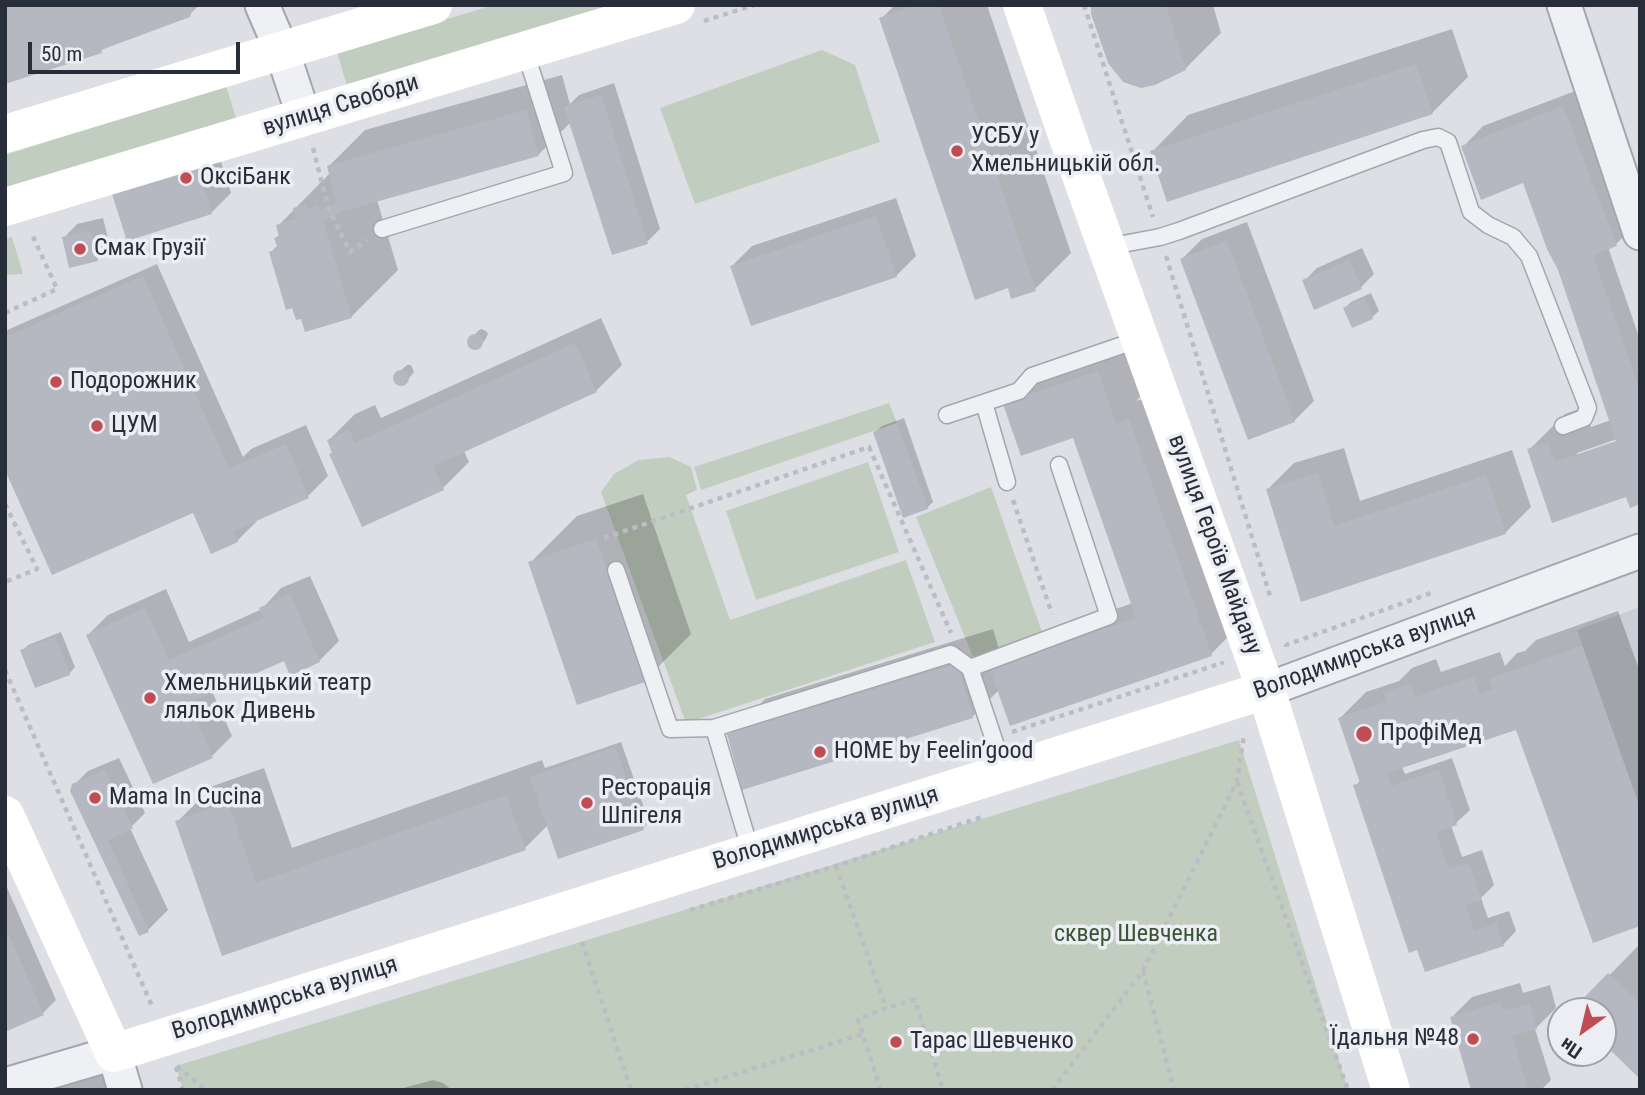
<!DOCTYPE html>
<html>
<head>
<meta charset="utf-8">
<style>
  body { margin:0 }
  #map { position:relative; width:1645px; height:1095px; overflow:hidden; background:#dddfe5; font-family:"Roboto Condensed",sans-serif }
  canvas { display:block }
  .frame { position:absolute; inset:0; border:7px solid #282d3a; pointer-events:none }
  .north { position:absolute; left:1547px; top:997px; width:70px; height:70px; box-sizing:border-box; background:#eceef3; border:2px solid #9ea1a9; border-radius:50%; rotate:214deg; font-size:19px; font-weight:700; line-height:28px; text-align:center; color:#282d3a }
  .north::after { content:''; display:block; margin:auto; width:24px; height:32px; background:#c04c54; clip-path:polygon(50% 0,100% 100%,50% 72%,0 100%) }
  .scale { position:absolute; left:28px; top:42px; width:212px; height:32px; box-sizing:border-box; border:4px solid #282d3a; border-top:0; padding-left:9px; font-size:21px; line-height:24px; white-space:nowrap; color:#282d3a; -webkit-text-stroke:5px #eceef3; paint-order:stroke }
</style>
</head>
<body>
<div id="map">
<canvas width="1645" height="1095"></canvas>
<div class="frame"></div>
<div class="north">Пн</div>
<div class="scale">50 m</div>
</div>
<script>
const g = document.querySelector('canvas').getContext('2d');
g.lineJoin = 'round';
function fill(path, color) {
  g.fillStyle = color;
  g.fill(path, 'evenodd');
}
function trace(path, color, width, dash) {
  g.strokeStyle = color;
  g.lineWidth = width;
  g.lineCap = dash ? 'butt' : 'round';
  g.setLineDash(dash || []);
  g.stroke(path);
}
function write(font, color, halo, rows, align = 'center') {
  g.font = font + ' "Roboto Condensed",sans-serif';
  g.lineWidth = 7;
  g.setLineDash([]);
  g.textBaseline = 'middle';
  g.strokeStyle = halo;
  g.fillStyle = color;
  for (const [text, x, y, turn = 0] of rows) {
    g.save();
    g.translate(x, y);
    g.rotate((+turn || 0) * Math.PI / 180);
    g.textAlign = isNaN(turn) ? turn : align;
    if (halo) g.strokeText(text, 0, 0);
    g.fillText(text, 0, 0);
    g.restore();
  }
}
fill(new Path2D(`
  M1640,607V808L1577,630Z`), '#cbced6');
fill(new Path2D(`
  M494,5H623L347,86L337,52Z
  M822,50L855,65L880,142L695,204L660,108Z
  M226,86L236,118L5,191V155Z
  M12,237L23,274L5,275V239Z
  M889,403L897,423L701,490L694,467Z
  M669,457L691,467L697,490L686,495L730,620L906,560L935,642L686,723L601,492L614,474L639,460Z
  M868,462L899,552L756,600L726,511Z
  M991,487L1042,632L973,657L916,517Z
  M1239,740L1348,1090H183L176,1066Z`), '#c1cebf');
fill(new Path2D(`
  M5,5H199L189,15L106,46L101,51Z
  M895,5H987L1071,253L1035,289L881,19Z
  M1093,5H1213L1221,33L1185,69Z
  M1452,29L1468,77L1432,113L1152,152L1188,115Z
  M562,75L570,104L579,95L614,83L660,229L647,242L571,122L538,155L377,200L398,270L351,317H302L270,253L278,245L276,238L280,234L278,226L331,172L329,166L365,130Z
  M1583,88L1636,224L1616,244L1608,247L1640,340V431L1577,453V456L1627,495L1553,520L1529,450L1565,414L1584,407L1591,427L1611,420L1559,268L1524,181L1464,146L1483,126Z
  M215,143L231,193L211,213L128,239Z
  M896,198L916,256L896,276L732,266L752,246Z
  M103,218L110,246L97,259L64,238L77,224Z
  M1247,222L1314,401L1294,421L1182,259L1202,239Z
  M1362,248L1374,274L1361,287L1304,281L1317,268Z
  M157,264L243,457L251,449L306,425L328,476L308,496L256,519L257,521L237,541L194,510L5,466V331Z
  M1371,293L1379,311L1372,317L1353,326L1345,308L1351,302Z
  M601,318L622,365L596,391L464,451L469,462L443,488L334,452L329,440L355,414L375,405L381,418Z
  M481,329L486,331L488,334L485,340L478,347L475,348L469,345V341L478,331Z
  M1134,336L1151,386L1136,401L1155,395L1237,628L1211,654L999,690L972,717L729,735L765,699L993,629L1002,659L1018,643L1133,603L1075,439L1005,405L1041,368Z
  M407,365H411L414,372L405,383L399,384L395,380V376Z
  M904,418L933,502L927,508L875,432L882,426Z
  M1344,448L1360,501L1512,450L1531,507L1505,533L1302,600L1268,489L1294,463Z
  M643,494L691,634L644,681L530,563L577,516Z
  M310,576L339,641L319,661L284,659L212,691L232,736L212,756L154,782L88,635L108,615L166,589L189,642L262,609L281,588Z
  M1618,611L1640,672V924L1517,726L1402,767L1405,774L1452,758L1470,810L1456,823L1451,825L1462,857L1482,850L1494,885L1481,898L1488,918L1509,911L1516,931L1503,945L1426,970L1355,786L1361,780L1340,718L1366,692L1399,681L1412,668L1436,659L1441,672L1500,652L1505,666L1517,653L1525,651L1536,640Z
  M61,632L75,667L69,674L22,651L28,645Z
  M621,742L649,822L643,828L548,825L525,848L223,954L177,822L213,786L264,768L292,848L542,760L545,768Z
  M119,758L145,813L130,828L168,910L148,930L74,785L88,771Z
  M5,883L56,1000L43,1013L5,1030Z
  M1640,944V1077L1603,1041V1011H1574Z
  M1520,983L1523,993L1550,985L1556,1008L1535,1029L1551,1080L1541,1090H1473L1452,1017L1472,997Z
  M104,1064L124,1090H5Z
  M433,1080L443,1083L452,1090H396Z`), '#0003');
fill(new Path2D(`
  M5,5H193L190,17L101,50L102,53L5,84Z
  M910,5H939L1036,291L1011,299L1008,288L975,300L879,18L911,7Z
  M1091,5H1166L1186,70L1155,85L1141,88L1123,82L1108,63L1091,14Z
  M1416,64L1433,114L1167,202L1150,151Z
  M601,95L648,244L612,255L564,107Z
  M1563,106L1617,246L1593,255L1640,392V504L1630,508L1626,497L1552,523L1527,449L1548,442L1555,462L1616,441L1558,270L1547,249L1523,183L1481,200L1461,146Z
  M526,110L539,156L340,212L323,221L352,318L305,332L301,319L296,320L292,308L286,310L269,252L278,249L274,238L279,237L276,225L296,219L293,208L306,204L307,209L318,205L320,210L336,203L327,166Z
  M196,161L212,214L127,241L110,188Z
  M876,216L897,277L751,326L730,266Z
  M90,230L98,261L69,268L62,237Z
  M1227,241L1295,422L1248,440L1180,259Z
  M1349,260L1362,289L1314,310L1302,280Z
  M143,276L229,469L286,444L309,498L233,531L238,542L211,554L193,513L52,575L5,470V337Z
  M1365,298L1373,319L1352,328L1343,308Z
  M467 342a8 8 0 1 1 16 0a8 8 0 1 1-16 0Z
  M575,343L597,392L433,466L444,490L362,527L329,454L332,453L327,440L349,430L355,443Z
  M393 378a8 8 0 1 1 16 0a8 8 0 1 1-16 0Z
  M1098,371L1116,424L1129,419L1212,656L1010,726L990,669L1136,618L1073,438L1021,456L1003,404Z
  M897,423L928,509L903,518L873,432Z
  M1318,473L1334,526L1486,475L1506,534L1301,602L1266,489Z
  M596,539L645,682L577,705L528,562Z
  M290,594L320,662L290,676L284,661L189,703L213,758L153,784L86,635L145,608L169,660L264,618L259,608Z
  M55,637L70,675L35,688L20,650Z
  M1582,646L1640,808V926L1593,943L1516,730L1387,773L1392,786L1439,770L1457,825L1436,832L1449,869L1469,863L1482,900L1466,905L1474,931L1496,923L1504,946L1425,972L1417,950L1409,953L1353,785L1360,783L1338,718L1387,701L1384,693L1410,684L1415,697L1474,677L1480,694L1493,689L1489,679Z
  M957,664L973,718L742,790L727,734Z
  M615,747L644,830L558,859L530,777Z
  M105,770L133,828L108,840L149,932L139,936L70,791L72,784Z
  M506,795L526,850L222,956L175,821L228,803L256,883Z
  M5,926L44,1015L5,1032Z
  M1608,973L1640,1004V1079L1603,1043V1011H1571Z
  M1500,1002L1503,1011L1530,1004L1537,1029L1512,1036L1528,1090H1471L1450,1017Z`), '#b5b8c1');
const lane = new Path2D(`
  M382,229L564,173L525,51
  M1107,247L1160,237L1179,231L1423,140L1438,137L1448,142L1471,212L1488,225L1513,237L1529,256L1588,408L1584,418L1563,426
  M984,403L1007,482
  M947,415L1019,391L1032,376L1140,339
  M616,570L670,729L714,728
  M1005,773L970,668L1109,616L1059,465
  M751,852L714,728L951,654L970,668`);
const street = new Path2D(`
  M262,5L282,51L304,117
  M1564,5L1640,233
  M1266,690L1640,551
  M5,1085L114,1053L125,1090`);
trace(lane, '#a3a6ae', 19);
trace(street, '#a3a6ae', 37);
trace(new Path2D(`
  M1084,5L1153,217
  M704,21L754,5
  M313,148L328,207L350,252L367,240
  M1166,256L1271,599
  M5,313L57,289L31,232
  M1013,500L1052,614
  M5,504L37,569L5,582
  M604,538L869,447L951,633
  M1285,644L1286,645L1434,592
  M5,670L152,1006
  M1012,732L1222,663L1221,662
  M1237,782L1348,1090
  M836,866L886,1008
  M690,910L836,866L982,817
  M582,942L631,1090
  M1143,971L1174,1090
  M177,1066L206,1090
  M176,1067L183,1090
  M685,1090L863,1034
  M881,1090L858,1019L886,1008L915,1000L943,1090
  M1052,1090L1143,971L1237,781L1244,735`), '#bbbdc4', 4.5, [5, 5]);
trace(lane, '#eff0f4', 16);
trace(street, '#eff0f4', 33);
trace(new Path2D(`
  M1022,5L1083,181L1266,690L1391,1090
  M5,134L433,5
  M5,207L676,5
  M5,815L114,1053L1266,690`), '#fff', 38);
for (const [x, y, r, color] of [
  [957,151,7,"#c04c54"],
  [186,178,7,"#c04c54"],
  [80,249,7,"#c04c54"],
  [56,382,7,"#c04c54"],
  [97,426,7,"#c04c54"],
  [150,698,7,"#c04c54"],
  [1364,734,9,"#c04c54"],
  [820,752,7,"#c04c54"],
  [95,798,7,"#c04c54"],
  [587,803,7,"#c04c54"],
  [1473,1039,7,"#c04c54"],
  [896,1042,7,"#c04c54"]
]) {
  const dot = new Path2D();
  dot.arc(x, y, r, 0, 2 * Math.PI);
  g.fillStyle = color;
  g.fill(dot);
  trace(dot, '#eceef3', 2.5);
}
write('24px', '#282d3a', '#eceef3', [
  ["вулиця Свободи",341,106,-17],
  ["вулиця Героїв Майдану",1214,545,70],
  ["Володимирська вулиця",1365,653,-20],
  ["Володимирська вулиця",826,829,-17],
  ["Володимирська вулиця",285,999,-17]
]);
write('24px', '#282d3a', '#eceef3', [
  ["УСБУ у",971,137],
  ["Хмельницькій обл.",971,165],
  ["ОксіБанк",200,178],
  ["Смак Грузії",94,249],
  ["Подорожник",70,382],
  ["ЦУМ",111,426],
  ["Хмельницький театр",164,684],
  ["ляльок Дивень",164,712],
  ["ПрофіМед",1380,734],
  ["HOME by Feelin’good",834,752],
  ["Ресторація",601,789],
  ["Шпігеля",601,817],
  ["Mama In Cucina",109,798],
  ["Їдальня №48",1459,1039,"right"],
  ["Тарас Шевченко",910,1042]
], 'left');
write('24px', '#3a5536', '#eceef3', [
  ["сквер Шевченка",1136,935]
]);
</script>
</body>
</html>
